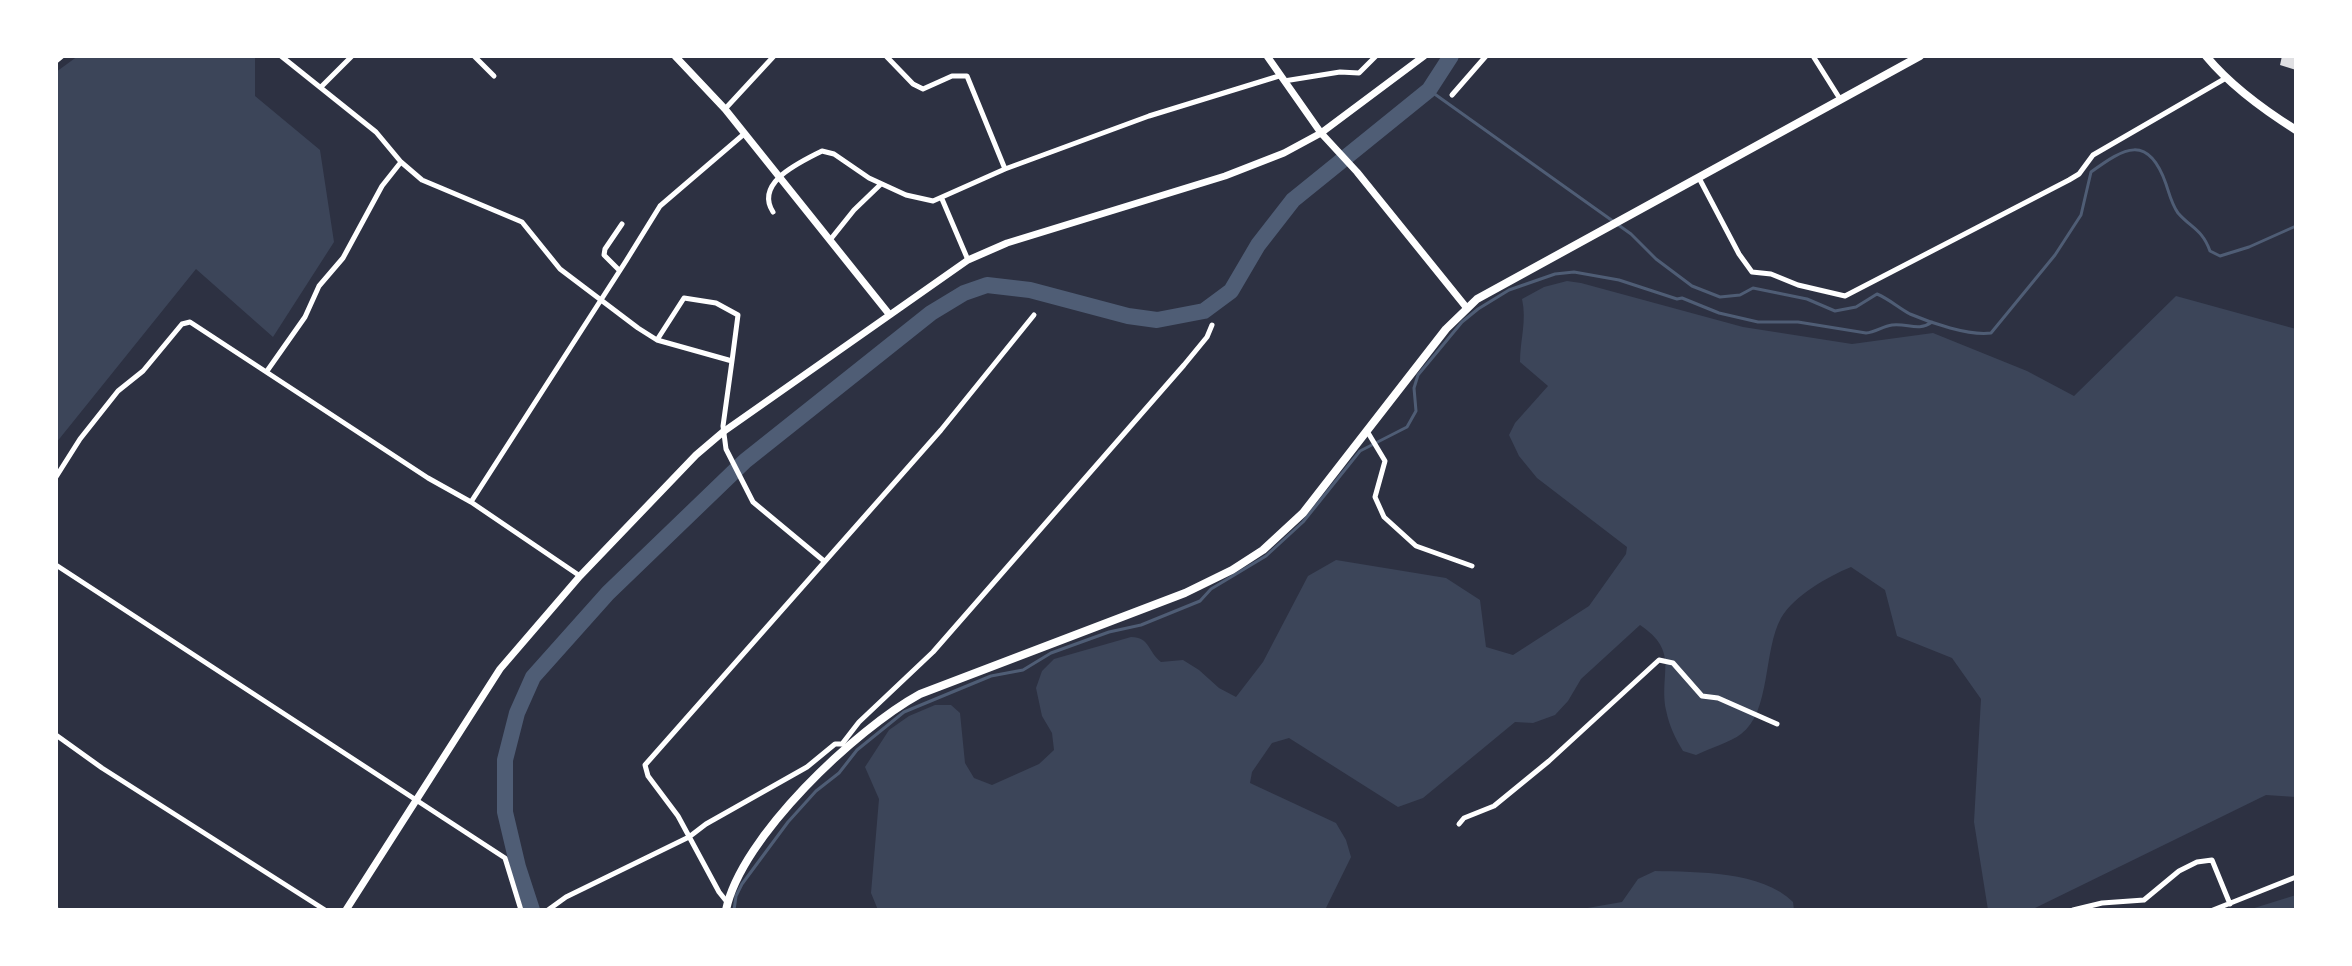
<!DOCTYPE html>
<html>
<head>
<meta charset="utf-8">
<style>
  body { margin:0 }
  #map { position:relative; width:2352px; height:966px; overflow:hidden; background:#2d3142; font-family:"Nunito Sans",sans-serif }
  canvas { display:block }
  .frame { position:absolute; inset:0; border:58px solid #fff; pointer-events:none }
</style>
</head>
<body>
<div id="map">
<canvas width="2352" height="966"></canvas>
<div class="frame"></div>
</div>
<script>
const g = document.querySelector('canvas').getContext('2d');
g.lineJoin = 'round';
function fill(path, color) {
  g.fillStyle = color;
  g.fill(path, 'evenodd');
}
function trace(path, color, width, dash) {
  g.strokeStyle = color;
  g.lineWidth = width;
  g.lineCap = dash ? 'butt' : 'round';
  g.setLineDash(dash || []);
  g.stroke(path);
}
fill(new Path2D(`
  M78,56H255V96L320,150L334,242L273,337L196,269L56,443V72Z
  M1567,281L1581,283L1743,327L1852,344L1933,333L2027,371L2074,396L2176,296L2296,329V797L2266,795L2031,910H1988L1974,822L1981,699L1952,658L1897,636L1885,590L1851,567C1827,577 1795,595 1781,618C1763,651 1771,712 1741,734C1731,742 1708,749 1696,755L1683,751C1675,738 1669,725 1666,710C1659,672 1680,652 1640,625L1581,679L1568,701L1555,715L1533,723L1515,722L1423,798L1398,807L1289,738L1272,743L1252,772L1250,783L1336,823L1346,840L1351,857L1325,910H878L871,893L879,799L865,767L889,730L909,716L935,705H951L960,713L965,763L974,778L992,785L1039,764L1054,750L1052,733L1042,716L1036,688L1042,671L1054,659L1131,637C1150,637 1148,652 1161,662L1183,660L1199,670L1219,688L1236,697L1263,662L1308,576L1336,560L1446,578L1480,600L1486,647L1513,655L1589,606L1626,554L1627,547L1537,478L1519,456L1509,435L1515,423L1548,386L1520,362C1520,340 1527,321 1522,299L1544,287Z
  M1655,871C1697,872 1762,871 1793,902L1794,910H1576L1622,902L1638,879Z
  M2296,895V910H2248Z`), '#3c4559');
trace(new Path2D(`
  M1429,90L1631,234L1656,259L1692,286L1720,297L1740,295L1753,288L1807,299L1835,311L1856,307L1877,294C1889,299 1899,308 1910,314C1931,323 1969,336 1991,333L2055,255L2081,215L2091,172C2124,148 2148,133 2166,184C2169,193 2172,205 2178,213C2191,228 2202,229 2210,251L2220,256L2249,247L2296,226
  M734,910L736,896L742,884L788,822L816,791L839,773L857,750L904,712L991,676L1023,670L1051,653L1109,632L1141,625L1200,601L1211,589L1266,556L1303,522L1360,451L1407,427L1416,411L1414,388L1418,375L1462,322L1478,309L1509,290L1555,274L1574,272L1619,280L1677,299L1682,298L1719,313L1758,322H1798L1866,333C1876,332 1883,326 1892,325C1908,323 1918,332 1932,322`), '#4f5d75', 3);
trace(new Path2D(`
  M532,910L518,867L505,812V760L517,713L533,677L608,593L745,461L931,313L964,293L987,285L1030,290L1128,316L1157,320L1204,311L1231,291L1258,245L1293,200L1429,90L1451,56`), '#4f5d75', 16);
fill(new Path2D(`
  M2282,56H2296V70L2280,65Z`), '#e0e0e3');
trace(new Path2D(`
  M281,56L376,132L401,162L422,180L522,222L560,269L638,328L657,340L732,361L723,426L726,449L753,502L824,561
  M474,56L494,76
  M886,56L913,84L923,89L952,76H967L1005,169
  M1813,56L1840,99
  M56,61L62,56
  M1284,81L1340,72L1359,73L1376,56
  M321,87L352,56
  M1452,95L1486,56
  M725,109L774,56
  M1699,178L1739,254L1752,272L1771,274L1798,285L1845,296L2069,180L2079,174L2093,155L2226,78
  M942,199L968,260
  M773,212C754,182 801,162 822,151L834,154L869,178L906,195L933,201L1005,169L1149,116L1279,76
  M830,240L854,210L881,184
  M619,270L604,255L605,249L622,224
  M657,340L684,298L716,303L738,315L732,361
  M267,371L305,317L319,286L343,258L382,186L401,162
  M1367,431L1385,461L1375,497L1384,517L1416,546L1472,566
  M56,477L80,439L118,391L143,371L182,324L190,322L428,478L471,502L580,576
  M471,502L626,261L660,206L744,134
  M56,565L505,858L521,910
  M56,735L102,768L325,910
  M842,744L859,722L933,652L1184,365L1207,337L1212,325
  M1459,824L1464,818L1494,806L1549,761L1659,660L1673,663L1702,696L1718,698L1777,724
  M727,902L719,892L678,816L648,776L645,765L941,430L1034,315
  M56,909L57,910
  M548,910L566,897L689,837L706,824L807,767L835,744H843
  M2073,910L2102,903L2144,900L2179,871L2197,862L2212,860L2230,904
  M2213,910L2296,877`), '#fff', 5);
trace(new Path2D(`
  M675,56L725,109L889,314
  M1267,56L1321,133L1357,172L1466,307
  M346,910L500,669L580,576L696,455L723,432L968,260L1007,243L1225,176L1284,153L1321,133L1424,56`), '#fff', 7);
trace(new Path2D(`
  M726,910C741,837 856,729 920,694L1185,593L1232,570L1263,550L1303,513L1446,329L1477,299L1920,56`), '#fff', 8);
trace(new Path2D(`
  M2206,56C2230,85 2264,110 2296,130`), '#fff', 8);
</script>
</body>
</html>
